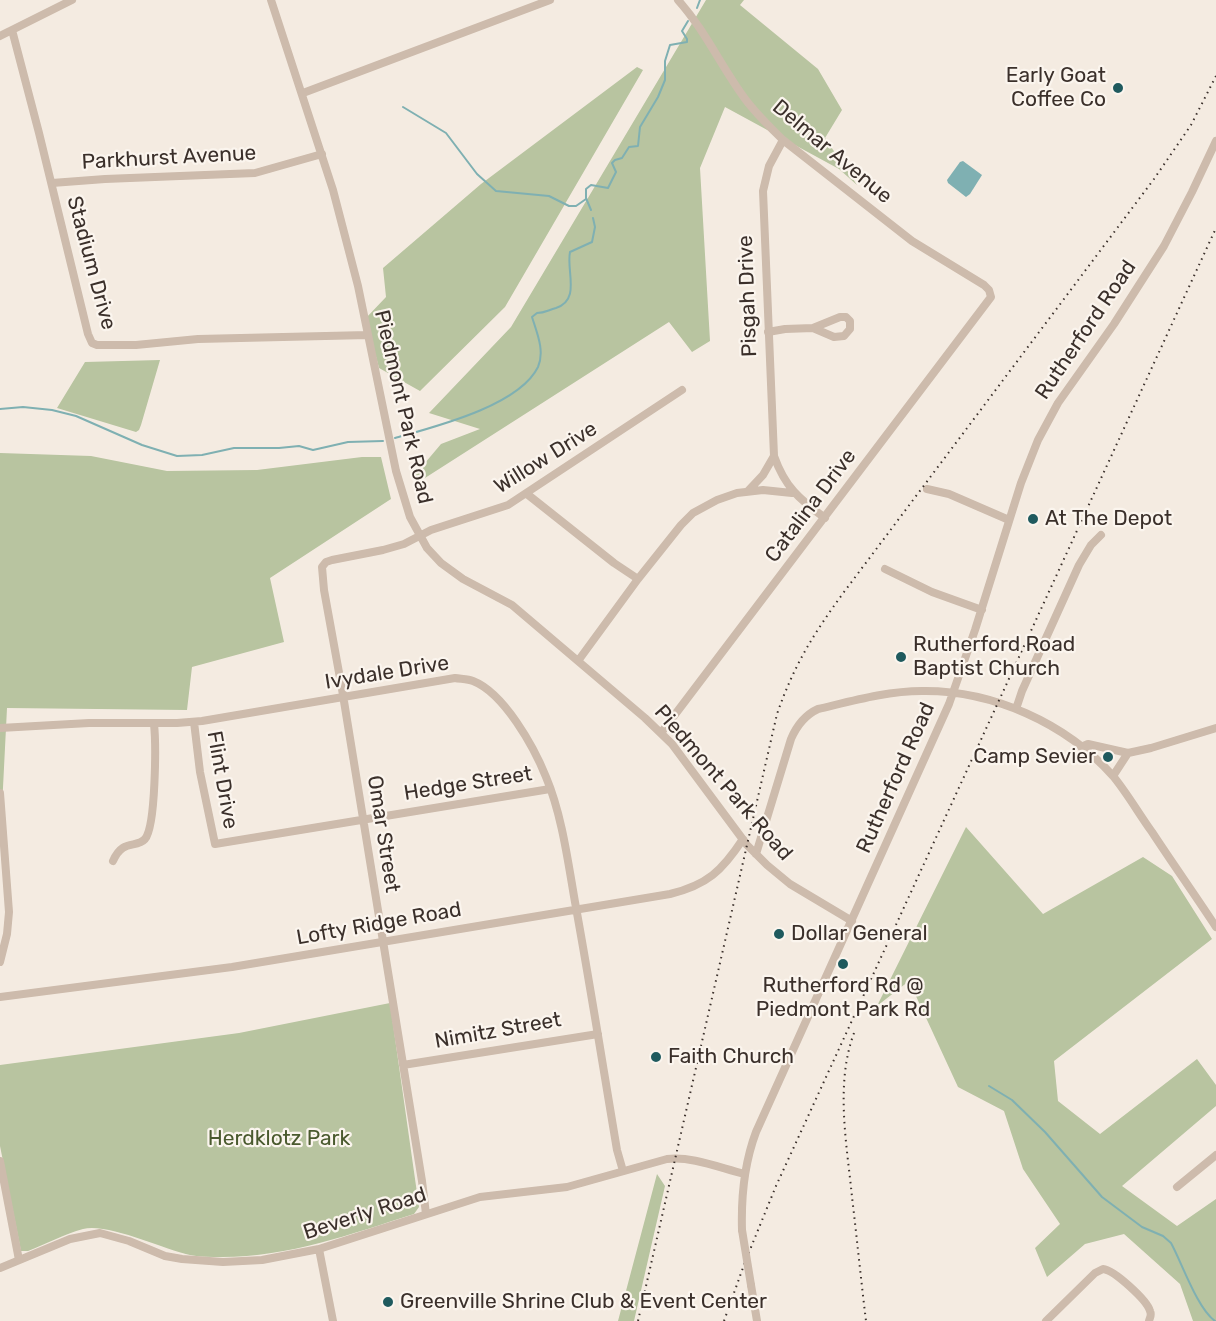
<!DOCTYPE html>
<html>
<head>
<meta charset="utf-8">
<style>
  body { margin:0 }
  canvas { display:block; background:#f4ebe1 }
</style>
</head>
<body>
<canvas width="1216" height="1321"></canvas>
<script>
const g = document.querySelector('canvas').getContext('2d');
g.lineJoin = 'round';
function fill(path, color) {
  g.fillStyle = color;
  g.fill(path, 'evenodd');
}
function trace(path, color, width, dash) {
  g.strokeStyle = color;
  g.lineWidth = width;
  g.lineCap = dash ? 'butt' : 'round';
  g.setLineDash(dash || []);
  g.stroke(path);
}
function write(font, color, halo, rows, align = 'center') {
  g.font = font + ' Rubik,sans-serif';
  g.lineWidth = 4.5;
  g.setLineDash([]);
  g.textBaseline = 'middle';
  g.strokeStyle = halo;
  g.fillStyle = color;
  for (const [text, x, y, turn = 0] of rows) {
    g.save();
    g.translate(x, y);
    g.rotate((+turn || 0) * Math.PI / 180);
    g.textAlign = isNaN(turn) ? turn : align;
    if (halo) g.strokeText(text, 0, 0);
    g.fillText(text, 0, 0);
    g.restore();
  }
}
fill(new Path2D(`
  M706,0H744L740,5L818,69L842,110L825,138L857,185L839,169L725,107L700,168L710,341L692,352L669,322L414,485V476L441,444L480,429L429,413L511,327Z
  M637,67L643,70L505,307L420,391L379,368L366,318L386,297L383,268L481,184Z
  M160,360L141,425L139,430L136,432L57,408L85,362Z
  M0,453L91,456L167,471L257,470L362,457H381L391,499L270,578L284,642L192,667L187,710L7,708L0,847Z
  M966,827L1043,914L1143,857L1172,876L1212,939L1054,1061L1058,1101L1100,1134L1197,1059L1216,1085V1106L1122,1186L1177,1226L1216,1199V1321H1193L1180,1284L1124,1234L1085,1244L1047,1277L1035,1248L1060,1224L1023,1169L1004,1111L958,1087L909,981L877,1006Z
  M390,1003L419,1207L414,1214C351,1234 289,1257 222,1257C212,1257 200,1257 190,1255C162,1249 109,1223 83,1229C65,1234 46,1244 28,1251H21L0,1146V1065L239,1033Z
  M657,1174L665,1186L634,1321H618Z`), '#b8c4a0');
fill(new Path2D(`
  M963,161L982,175L970,194L966,197L948,183L947,180L960,162Z`), '#7fb0b2');
trace(new Path2D(`
  M697,8L700,0
  M403,107L446,133L477,174L496,191L549,196L569,206H576L586,199
  M591,210L586,198V189L591,185L608,188L616,172L612,163L615,160L622,158L629,147L638,146L640,127L658,97L665,80V61L670,45L687,42V39L682,31L688,21
  M0,409L23,407L52,410L76,416L142,445L177,456L202,455L234,448H279L299,446L313,450L348,442L383,441
  M395,438C434,427 519,406 538,367C545,351 537,333 532,317L537,313C545,313 548,310 556,308C581,300 566,271 570,252L592,242L595,227L593,218
  M989,1086L1012,1100L1045,1132L1102,1197L1142,1227L1163,1236L1171,1243C1182,1263 1197,1308 1215,1321`), '#7fb0b2', 2);
trace(new Path2D(`
  M271,0L333,190L358,286L396,471L410,517L427,548L441,563L463,579L512,605L645,718L672,744L747,845L767,865L790,884L852,921
  M12,30L39,133L88,334L92,343L97,345H136L198,339L368,335
  M0,36L72,0
  M303,93L550,0
  M52,183L105,179L255,173L322,154
  M840,317H846L850,321V329L844,336L834,337L813,328Z
  M768,332L785,329L813,328
  M774,456C785,487 799,499 825,518
  M927,489L949,494L1009,520
  M748,491L763,475L774,456L763,191L769,166L783,140
  M527,494L614,563L638,579
  M885,569L932,592L982,610
  M578,661L638,579L681,525L693,513L717,500L737,493L763,490L792,493
  M1016,709L1022,691L1079,565L1091,545L1101,535
  M194,722L200,772L215,844L550,789
  M0,728L89,723H177L202,721L455,678C460,679 468,679 473,681C504,693 534,747 546,777C562,815 568,862 575,902C590,984 603,1067 617,1150L623,1171
  M661,733L991,297L989,290L984,285L912,241L783,140C769,126 754,112 743,96C720,64 704,29 678,0
  M1081,747L1088,744L1128,753L1151,748L1216,728
  M1113,776L1128,753
  M0,793L9,912L7,934L0,962
  M756,854L791,739C797,725 805,715 818,709C852,701 887,691 922,691C992,690 1066,723 1113,776C1127,793 1139,814 1152,832C1173,864 1195,895 1216,927
  M113,861C123,838 136,849 145,839C156,826 156,743 154,724
  M0,997L232,967L670,894C707,885 722,871 743,839
  M403,1065L598,1034
  M0,1161L19,1260
  M1177,1187L1216,1155
  M426,1214L422,1181L342,689L324,590L322,567L326,562L332,560L383,550L404,544L431,530L508,505L682,390
  M742,1230C741,1196 744,1164 756,1132L949,704L975,630L1021,483L1038,440L1058,403L1114,324L1164,246L1192,192L1216,141
  M319,1249L333,1321
  M0,1268L70,1239L100,1233L129,1241L165,1256L182,1259L223,1262L262,1260L319,1249L480,1197L567,1187L667,1159C692,1156 720,1168 745,1174
  M751,1285L757,1321
  M1046,1321L1095,1273L1103,1269C1114,1270 1147,1300 1150,1311C1152,1315 1150,1317 1149,1321`), '#cdbbac', 8);
trace(new Path2D(`
  M854,1033C835,1084 847,1145 852,1197C857,1239 861,1280 866,1321
  M638,1321L777,714C794,665 814,633 844,592L1154,179L1191,125L1216,76
  M724,1321L745,1262L776,1186L1216,228`), '#3b302b', 2, [1.5, 4.5]);
trace(new Path2D(`
  M742,1230L751,1285`), '#cdbbac', 8);
for (const [x, y, r, color] of [
  [1118,88,6,"#1f5a5e"],
  [1033,519,6,"#1f5a5e"],
  [901,657,6,"#1f5a5e"],
  [1108,757,6,"#1f5a5e"],
  [779,934,6,"#1f5a5e"],
  [843,964,6,"#1f5a5e"],
  [656,1057,6,"#1f5a5e"],
  [388,1302,6,"#1f5a5e"]
]) {
  const dot = new Path2D();
  dot.arc(x, y, r, 0, 2 * Math.PI);
  g.fillStyle = color;
  g.fill(dot);
  trace(dot, '#fbf5ee', 2);
}
write('21px', '#3b302b', '#fbf5ee', [
  ["Early Goat",1106,76,"right"],
  ["Coffee Co",1106,100,"right"],
  ["At The Depot",1045,519],
  ["Rutherford Road",913,645],
  ["Baptist Church",913,669],
  ["Camp Sevier",1096,757,"right"],
  ["Dollar General",791,934],
  ["Rutherford Rd @",843,986,"center"],
  ["Piedmont Park Rd",843,1010,"center"],
  ["Faith Church",668,1057],
  ["Greenville Shrine Club & Event Center",400,1302]
], 'left');
write('21px', '#3b302b', '#fbf5ee', [
  ["Delmar Avenue",832,152,40],
  ["Parkhurst Avenue",169,158,-3],
  ["Stadium Drive",91,263,75],
  ["Pisgah Drive",748,296,-92],
  ["Rutherford Road",1086,330,-56],
  ["Piedmont Park Road",403,407,77],
  ["Willow Drive",546,458,-32],
  ["Catalina Drive",811,506,-53],
  ["Ivydale Drive",387,673,-9],
  ["Rutherford Road",896,778,-66],
  ["Flint Drive",222,780,80],
  ["Piedmont Park Road",723,783,49],
  ["Hedge Street",468,784,-9],
  ["Omar Street",383,834,81],
  ["Lofty Ridge Road",379,924,-10],
  ["Nimitz Street",498,1031,-10],
  ["Beverly Road",365,1214,-18]
]);
write('21px', '#4a5a2e', '#fbf5ee', [
  ["Herdklotz Park",279,1139]
]);
</script>
</body>
</html>
